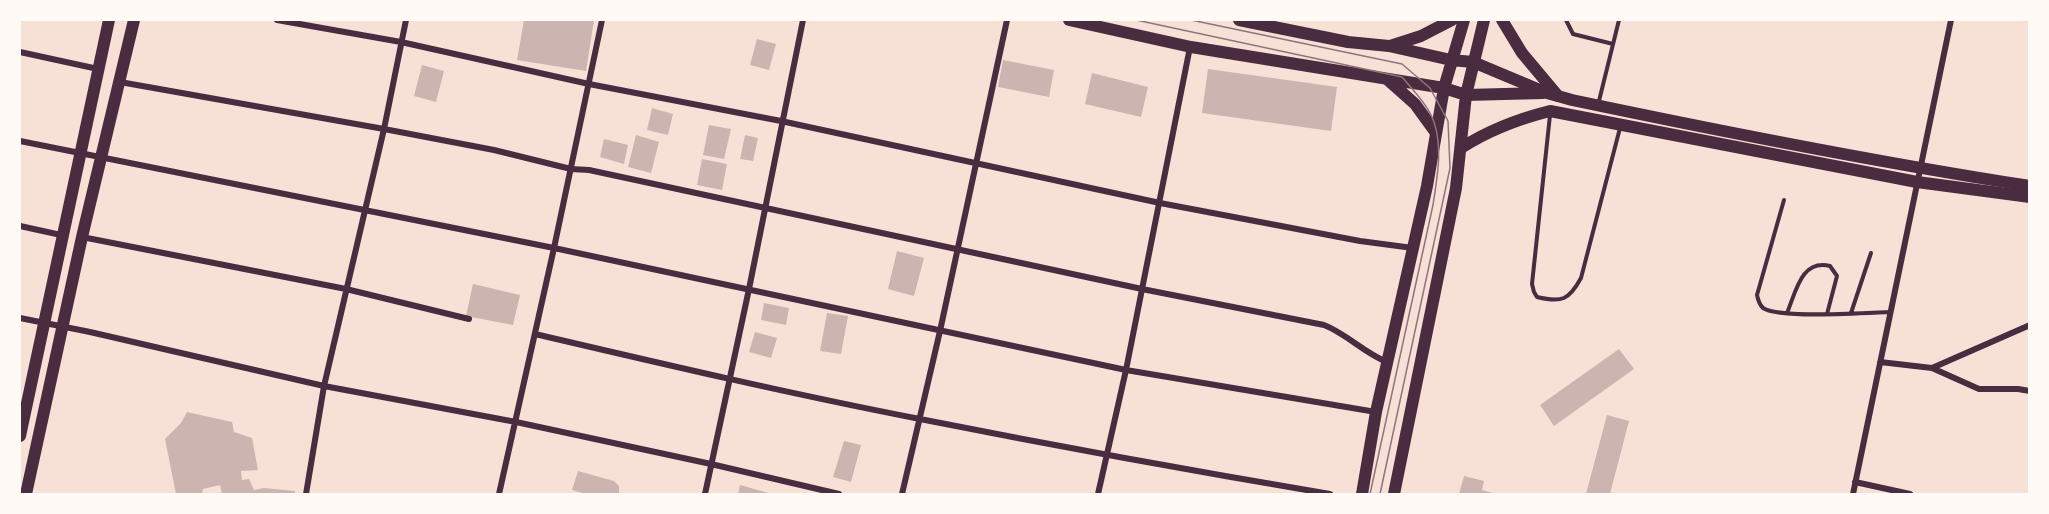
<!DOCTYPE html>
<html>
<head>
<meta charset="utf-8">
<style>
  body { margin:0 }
  #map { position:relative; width:2049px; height:514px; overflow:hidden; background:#f7e1d7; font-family:Overpass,sans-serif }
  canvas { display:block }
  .frame { position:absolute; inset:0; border:21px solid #fffaf5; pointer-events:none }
</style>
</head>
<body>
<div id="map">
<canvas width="2049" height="514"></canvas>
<div class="frame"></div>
</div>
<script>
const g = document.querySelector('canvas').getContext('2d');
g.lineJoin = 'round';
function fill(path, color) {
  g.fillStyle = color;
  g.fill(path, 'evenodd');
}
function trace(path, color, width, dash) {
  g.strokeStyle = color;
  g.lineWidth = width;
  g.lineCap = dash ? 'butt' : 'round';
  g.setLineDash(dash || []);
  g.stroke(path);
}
fill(new Path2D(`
  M524,20H594L586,71L517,60Z
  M757,39L776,44L769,70L750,65Z
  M1003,60L1054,70L1049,97L998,87Z
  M422,65L444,71L436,102L414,96Z
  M1208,69L1337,87L1331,131L1202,113Z
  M1092,73L1148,87L1141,117L1085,104Z
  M652,108L673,114L668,135L647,130Z
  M709,125L731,129L724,159L703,155Z
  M636,135L659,142L651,173L628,167Z
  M745,135L758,138L753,161L740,159Z
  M604,139L628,145L624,164L600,157Z
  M702,159L727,164L722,190L697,185Z
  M897,251L924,258L914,296L888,289Z
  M473,284L520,295L513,325L466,316Z
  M764,303L789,308L786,325L761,320Z
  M827,313L848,316L841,354L820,351Z
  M755,332L777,338L771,358L749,352Z
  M1619,349L1634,369L1554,426L1540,405Z
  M187,412L232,422L234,432L252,438L258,470L241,471L242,480L249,479L254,490L264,488L295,491V494H222L220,485L203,489L202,494H176L165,439L181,423Z
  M1607,415L1629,421L1610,494H1586Z
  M844,441L861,445L851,482L833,477Z
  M578,471L614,481L619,486V494H586L572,490Z
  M1464,476L1484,481L1482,490L1496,494H1459Z
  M740,485L772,494H738Z`), '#ccb4b1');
trace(new Path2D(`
  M1566,20L1573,34L1613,44
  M1598,105L1619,20
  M1550,115L1532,284L1534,292L1537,297C1562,303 1569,300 1581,278L1620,128
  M1784,200L1757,295C1758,300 1759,304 1763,308C1780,319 1866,313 1890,312
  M1787,313C1796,292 1801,259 1830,266L1837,276L1827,314
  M1851,313L1871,253`), '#4a2c40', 4);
trace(new Path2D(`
  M277,20L401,42L589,84L781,121L1160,203L1360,241L1413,248
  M20,52L98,69
  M120,82L384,129L494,150L571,169L589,170L1142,289L1324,325C1347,334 1364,353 1387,362
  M20,141L554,248L1126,370L1376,412
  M20,226L61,235
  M82,237L346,289L469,319
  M20,318L90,332L324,386L516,422L711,464L839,494
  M535,334C663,364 791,394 920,419C1056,446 1193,471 1330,494
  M1880,362L1932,368L1979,389H2018L2030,391
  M1932,368L2030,325
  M1855,482L1910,494
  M306,494L324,386L384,129L406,20
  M499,494L554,248L602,20
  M705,494L749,289L803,20
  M902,494L940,331L1007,20
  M1098,494L1126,370L1190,47
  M1853,494L1951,20`), '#4a2c40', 6);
trace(new Path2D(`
  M1473,62L1547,93L1572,100C1724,132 1876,162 2030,186
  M1466,95L1543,93
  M20,436L109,20
  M26,494L82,237L134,20`), '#4a2c40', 12);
trace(new Path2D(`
  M1069,20L1191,47L1444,88L1466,95
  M1239,20L1348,42L1389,46L1451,60L1473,62
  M1502,20L1522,53L1558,96
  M1390,46L1421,36L1452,20
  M1388,80L1415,104L1436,133
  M1461,148C1489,130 1518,119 1550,111L1917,182L2030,197
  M1362,494L1376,412L1427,186L1444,88L1464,20
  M1394,494L1456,188L1466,95L1484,20`), '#4a2c40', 12);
trace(new Path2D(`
  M1136,20L1402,77C1413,90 1428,105 1434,122C1443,149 1437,178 1433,205L1370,494
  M1191,20L1402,64L1430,88L1448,121L1450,168L1380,494`), '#8f747c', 1.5);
</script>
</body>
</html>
